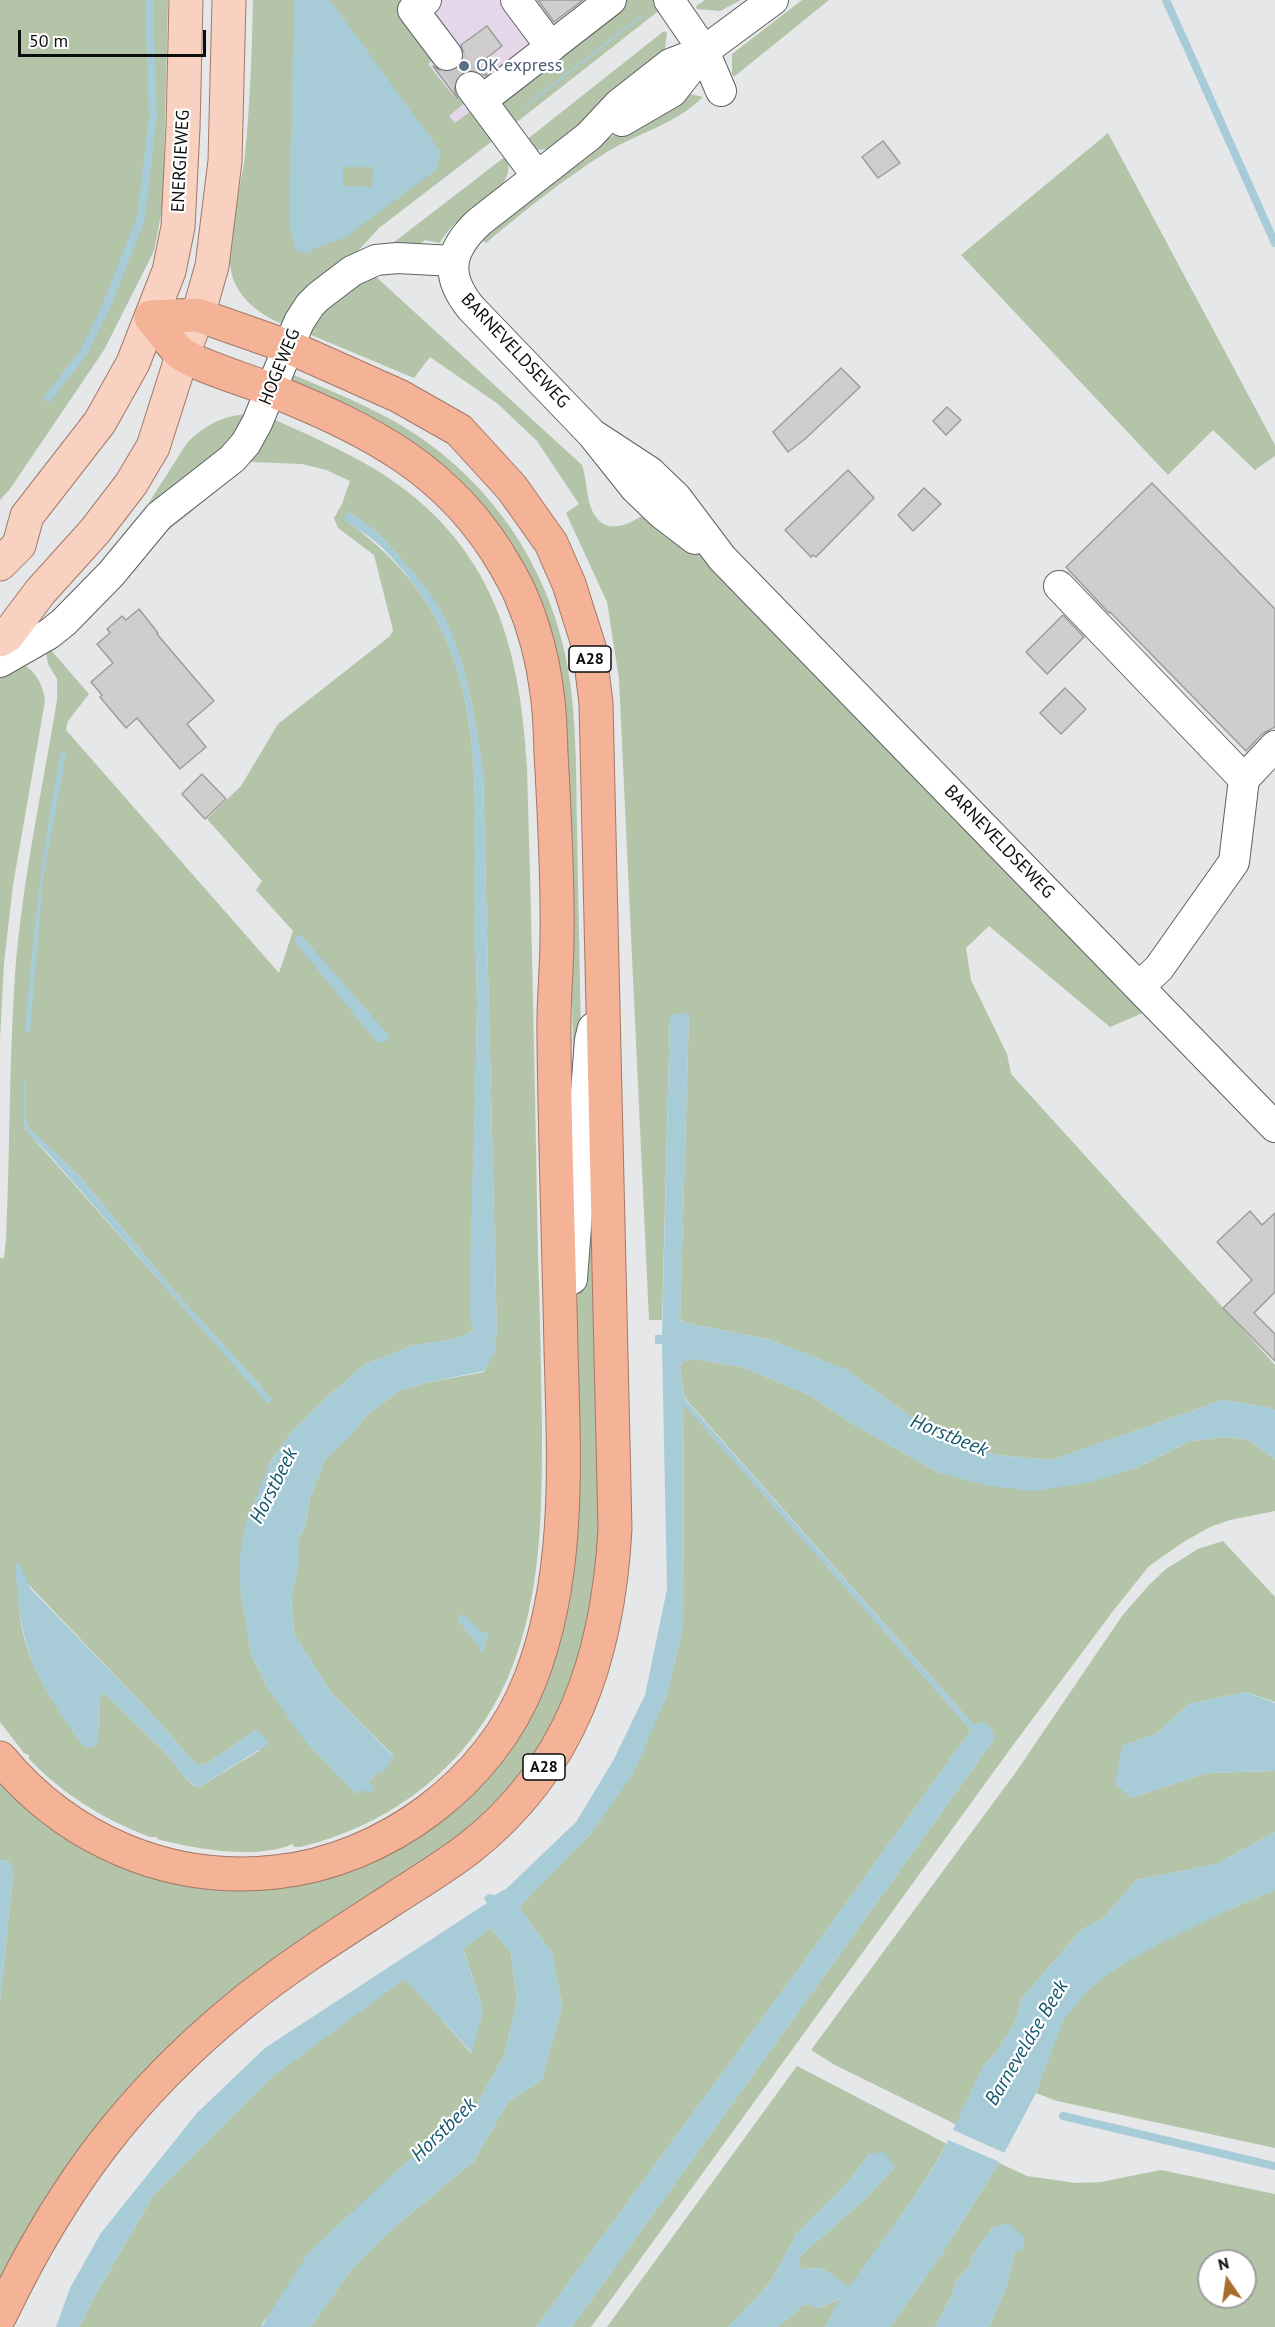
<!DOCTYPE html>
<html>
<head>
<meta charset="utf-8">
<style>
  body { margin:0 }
  #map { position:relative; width:1275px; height:2327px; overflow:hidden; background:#e5e7e8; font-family:"PT Sans",sans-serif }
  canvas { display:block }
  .north { position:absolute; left:1197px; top:2249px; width:60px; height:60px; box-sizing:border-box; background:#fff; border:2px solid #9e9e9e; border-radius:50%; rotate:347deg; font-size:16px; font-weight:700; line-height:24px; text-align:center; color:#0c0d0d }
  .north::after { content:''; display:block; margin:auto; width:21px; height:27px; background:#a76d2c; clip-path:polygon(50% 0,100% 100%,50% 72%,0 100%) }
  .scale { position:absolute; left:18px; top:30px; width:188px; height:27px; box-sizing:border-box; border:3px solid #0c0d0d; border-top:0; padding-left:8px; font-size:18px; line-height:21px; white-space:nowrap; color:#0c0d0d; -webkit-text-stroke:4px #fff; paint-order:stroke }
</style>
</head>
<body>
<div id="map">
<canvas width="1275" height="2327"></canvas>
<div class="north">N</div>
<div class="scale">50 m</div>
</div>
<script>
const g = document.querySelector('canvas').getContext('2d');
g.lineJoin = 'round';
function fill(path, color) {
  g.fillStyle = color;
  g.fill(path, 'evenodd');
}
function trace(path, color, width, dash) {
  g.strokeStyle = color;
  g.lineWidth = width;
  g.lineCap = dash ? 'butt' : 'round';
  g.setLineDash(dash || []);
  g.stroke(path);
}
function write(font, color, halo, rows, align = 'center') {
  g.font = font + ' "PT Sans",sans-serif';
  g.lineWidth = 4.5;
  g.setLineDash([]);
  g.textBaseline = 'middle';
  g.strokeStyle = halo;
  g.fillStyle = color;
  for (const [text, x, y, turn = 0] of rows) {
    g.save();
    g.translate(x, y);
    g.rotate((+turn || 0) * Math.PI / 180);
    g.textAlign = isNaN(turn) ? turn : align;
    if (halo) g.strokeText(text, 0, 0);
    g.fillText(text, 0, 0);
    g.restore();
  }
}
fill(new Path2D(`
  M359,0H651L467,144Z`), '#e5d7ea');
fill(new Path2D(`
  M0,0H168L163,204L154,251L104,350L10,489L0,500Z
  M253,0H409L434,59L428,64L455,98L461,94L466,102L449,116L455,123L472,110L495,139L379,228L288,327C266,317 244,305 234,281C221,249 241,191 245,155C250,103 252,52 253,0Z
  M623,0H654L661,9L513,125L501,109L500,97L541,64L546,71L552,65L547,59Z
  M705,0H741L720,11L697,9L696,6Z
  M802,0H829L735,76L732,75V54Z
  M664,31L667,33L665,48L657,63L549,149L536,150L525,141Z
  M690,94L703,97C676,124 638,133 607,152C565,178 524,211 486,243L482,240L593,148L666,103Z
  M1108,133L1275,445V456L1255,470L1213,430L1168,475L961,255Z
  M506,156C519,186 477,205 459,220C451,227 445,234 440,243L425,240L413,251L389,246Z
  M374,275L582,465C587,480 586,494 591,508C603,538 628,525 647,513L702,557L964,823L1145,1012L1110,1027L989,926L966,948L971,980L1007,1054L1011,1074L1275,1365V1411L1271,1408L1223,1400L1052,1460L997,1455L941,1438L845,1369L768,1339L686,1323L680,1319L689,1013L670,1016L662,1320H649L619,679L607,602L566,513L579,504L537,441L498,404L430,357L414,378L304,332L317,308Z
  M287,372C335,393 386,412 428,443C503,498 552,578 568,669C577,721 576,776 577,828C578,899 580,971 581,1042L574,1089L567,770L550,628C527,555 481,486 415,444C401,435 384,429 369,422C341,408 312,394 283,380Z
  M252,414L249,422L72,605L34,629L80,588L141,515L187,443C204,425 226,414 252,414Z
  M268,417C305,433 343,450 378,471C491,542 520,642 527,768C532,930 535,1092 538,1253C540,1311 541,1369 542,1427C542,1511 542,1596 509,1675C471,1764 393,1825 300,1847H294L293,1844C254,1860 197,1849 157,1839L158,1837H150C103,1819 64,1795 29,1759V1755L24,1753L0,1722V1258H4L6,1239C10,1151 9,1063 15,975C22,882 42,791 57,700V679L48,664L46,652L50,649L89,694L68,721L66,730L279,973L293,931L256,890L262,881L207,819L241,786L278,724L390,636L393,630L374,555L338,528L334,518L342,504L350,481L326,470L302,464L251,462L232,475L217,491L141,552ZM350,513C372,526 388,543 404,562C463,628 470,687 483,771L497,1337H494L495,1348L484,1372L425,1383L399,1391L366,1416L350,1436L325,1460L310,1498L305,1527L299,1538V1563L291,1599L294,1634L332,1694L393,1755L369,1782L267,1687L251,1654L240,1585L261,1489L270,1462L292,1432L325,1399L364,1365L414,1345L456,1339L474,1330L470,1317C471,1213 476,1108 477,1004C477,972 475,940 475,908C474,816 483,722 444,635C421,585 389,552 345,520ZM26,1080V1120L29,1128L81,1178L177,1294L259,1384L271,1399L268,1403L25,1129L24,1081ZM26,1582L149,1711L197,1765L206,1764L257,1729L259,1751L199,1787H195L183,1775L167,1754L104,1693L99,1698L98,1742C95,1747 88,1749 83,1746C56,1707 24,1662 20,1614C19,1604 24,1592 26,1582Z
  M23,665C36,670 44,688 45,701L13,885L4,963L0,1039V671Z
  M593,1100L603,1562L566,1713L490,1817L225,2007L0,2294V2000L13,1875L9,1861L0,1860V1773L100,1850L341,1866L527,1705L569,1408Z
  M694,1359L742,1367L809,1395L856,1426L939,1473L1134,1469L1190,1441L1227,1437L1248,1440L1275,1459V1511L1230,1520L1210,1527L1185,1541L1149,1566L1113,1611L1008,1752L591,2327H572L995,1738L984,1722L974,1725L684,1397L680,1367L682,1362Z
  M684,1404L971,1730L805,1960L536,2327H311L350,2271L389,2232L474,2161L508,2102L542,2080L562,2006L552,1953L519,1907L590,1835L666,1699L683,1628Z
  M1223,1541L1275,1597V1702L1246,1692L1189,1704L1156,1734L1122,1746L1131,1798L1207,1773L1275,1771V1832L1217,1864L1136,1880L1104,1918L1081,1930L1022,1998L1015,2023L994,2055L983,2066L957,2125L835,2065L811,2050L1016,1772L1122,1616L1149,1585L1166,1569L1198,1549Z
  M1275,1890V2148L1057,2101L1036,2093C1045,2069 1052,2043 1063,2020C1092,1965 1218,1914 1275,1890Z
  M491,1928L511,1953L517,2001L504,2056L477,2104L393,2174L263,2322L261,2327H79L92,2301L154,2194L273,2076L405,1978L471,2053L483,2010L463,1948Z
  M797,2066L947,2144L915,2196L849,2288L822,2268L800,2269V2256L865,2199L894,2168L869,2154L849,2181L797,2233L770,2283L728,2327H607Z
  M999,2163L1027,2176L1076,2183L1101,2182L1161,2170L1275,2194V2327H989L1007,2285L1014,2253L1002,2224L992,2228L972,2257L970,2267L958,2278L951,2297L935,2327H890L942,2254ZM1209,2261H1245V2297H1209Z
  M841,2299L825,2327H778L805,2304L818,2308Z`), '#b3c4a9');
fill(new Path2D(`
  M294,0H330L441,152L437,169L346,237L317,247L308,253L296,251L289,225ZM343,167H373L372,187L343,186Z
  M641,15L642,17L518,113L533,99Z
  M349,513C369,522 386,541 400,557C415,575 431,592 442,612C467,662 475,717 483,771L497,1337L494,1338L495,1347L497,1349L484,1371L425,1383L399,1391L366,1416L350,1436L325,1460L310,1498L305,1527L299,1538V1563L291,1599L294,1634L332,1694L394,1757L383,1773L378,1772L369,1782L375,1788L369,1794L364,1789L357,1795L304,1740L267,1687L251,1654L240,1585V1558L245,1525L270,1462L292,1432L325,1399L364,1365L414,1345L455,1339L474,1330L470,1317C470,1213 476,1108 477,1004C477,972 475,940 475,908C474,816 483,722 444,635C429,602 405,569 378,544C368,535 355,528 345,520V514Z
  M64,751L66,754L43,878L30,1032L27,1034L25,1031C33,937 42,845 61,753Z
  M298,935H301L387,1033L389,1037L387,1041L380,1043L376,1041L294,941Z
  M689,1013L680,1320L686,1323L768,1339L845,1369L941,1438L997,1455L1052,1460L1223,1400L1272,1408L1275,1411V1459L1248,1440L1227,1437L1190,1441L1134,1469L1090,1482L1035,1491L990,1486L939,1473L856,1426L809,1395L742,1367L694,1359L682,1362L680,1367L684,1398L974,1725L984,1722L992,1730L995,1738L572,2327H536L805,1960L971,1730L684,1405L683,1628L666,1699L633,1774L590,1835L519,1907L552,1953L562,2006L542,2080L508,2102L474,2161L389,2232L350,2271L311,2327H261L308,2253L393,2174L477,2104L504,2056L517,2001L511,1953L491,1928L463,1949L483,2010L472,2053L405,1979L273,2076L154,2194L92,2301L79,2327H56L70,2288L101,2233L197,2113L265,2048L487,1903L484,1898L488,1894L495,1895L506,1889L576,1822L613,1761L645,1695L667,1589L662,1344H655V1335H662L670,1015Z
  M26,1079V1120L29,1128L81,1178L177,1294L259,1384L271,1399V1402H266L45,1150L29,1134L24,1126V1081Z
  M17,1563L20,1565L30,1588L149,1711L197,1765L206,1764L257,1729L268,1742L267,1745L197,1788L183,1775L167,1754L104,1693L99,1698L98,1742C95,1747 88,1749 83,1746C64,1719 42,1689 31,1658C20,1629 18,1597 15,1566Z
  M461,1614L466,1616L482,1633L488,1632L490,1630L482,1654L479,1647L457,1619Z
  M1246,1692L1275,1703V1771L1207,1773L1131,1798L1115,1784L1122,1746L1156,1734L1189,1704Z
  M1275,1832V1890L1237,1906L1162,1942L1117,1968L1089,1989L1064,2019L1036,2093L999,2163L942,2254L890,2327H825L840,2299L818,2308L805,2304L778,2327H728L770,2283L797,2233L849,2181L869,2154L885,2152L894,2168L865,2199L800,2256V2269L822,2268L849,2287L915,2196L943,2151L983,2066L994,2055L1015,2023L1022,1998L1081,1930L1104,1918L1136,1880L1217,1864Z
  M0,1860L9,1861L12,1865L13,1875L0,2000Z
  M1002,2224H1009L1024,2236V2249L1014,2253L1007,2285L989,2327H935L951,2297L958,2278L970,2267L972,2257L992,2228Z`), '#a8cbd8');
fill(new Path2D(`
  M951,2129L1007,2154L1002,2163L946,2139Z`), '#e5e7e8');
trace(new Path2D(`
  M1166,0L1275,243
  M48,398L84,352L106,307L141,218L153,116L149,0
  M1063,2116L1275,2166`), '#a8cbd8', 8);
const building = new Path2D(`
  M538,0H583L554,22Z
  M487,26L502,46L479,64L487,75L485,76L478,71L470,70L460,74L455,81L454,88L457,98L433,66L441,71L449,72L457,69L463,61L464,53L461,45Z
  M883,141L900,163L878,178L862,157Z
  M841,368L860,387L805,439L788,452L773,432Z
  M947,407L961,420L946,435L933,421Z
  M848,470L874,498L816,557L813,555L811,557L785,530Z
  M1152,483L1275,609V727L1262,734L1246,751L1110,612L1109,613L1066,567Z
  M924,488L941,504L913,531L898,515Z
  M139,609L158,633L157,634L214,701L187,724L206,747L180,769L137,718L126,728L100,697L102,695L91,682L113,663L97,644L110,633L107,629L122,616L126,620Z
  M1063,615L1084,637L1047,674L1026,652Z
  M1065,688L1086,709L1061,734L1040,713Z
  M202,774L226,799L205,819L182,794Z
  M1250,1211L1262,1225L1275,1213V1292L1254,1313L1275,1334V1361L1223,1308L1252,1280L1217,1242Z`);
fill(building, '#d0cdcd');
trace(building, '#9f9c9c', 1.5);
trace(new Path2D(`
  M447,55L471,87`), '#c4c6c7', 30, [30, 15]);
const minor = new Path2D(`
  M426,0L413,10L447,55
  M516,0L551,47
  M669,0L704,51L721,91
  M471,87L537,176
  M481,101L611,0
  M622,121L672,92L704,51L773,0
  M592,434L650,472L676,497L722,558L1275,1127
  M695,539L661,513L635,488L592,434L471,308C444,275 449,250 479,222L589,136L619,104L670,64L704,51
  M1059,586L1244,779L1234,862L1159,968L1140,986
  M0,662L49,634L64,622L111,574L159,516L232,459L246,443L257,423L299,322L310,305L318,297L352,271L376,260L397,258L454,261
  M1244,779L1275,746
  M572,1279L590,1040L593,1028`);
const major = new Path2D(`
  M0,564L19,545L27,516L100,422L133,363L169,271L178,227L183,128L186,0
  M0,640L7,636L40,592L95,531L131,484L153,447L182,356L198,315L212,266L225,161L229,0`);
const highway = new Path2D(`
  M0,1758C68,1840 169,1884 276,1872C385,1860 490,1783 530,1680C571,1576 564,1459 561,1350C559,1246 555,1142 554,1038C553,1004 557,971 557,938C558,882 555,826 552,771C550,745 551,718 547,693C543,660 534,626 521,596C517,586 511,576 506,567C451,470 370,430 271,390C250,381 194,365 179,352C169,342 160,328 151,317
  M0,2316C61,2188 130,2095 240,2005C287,1967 339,1934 390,1901C416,1884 443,1868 468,1849C572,1768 608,1656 615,1529L596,703L589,647L569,584L551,543L512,488L459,430L399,396L289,347L198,315L151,317`);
trace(minor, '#5f6162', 32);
trace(major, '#a37867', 35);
trace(highway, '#a37867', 35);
trace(minor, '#fff', 30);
trace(major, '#f8d1c1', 33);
trace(highway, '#f4b297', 33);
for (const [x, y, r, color] of [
  [464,66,6,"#5c6f8a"]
]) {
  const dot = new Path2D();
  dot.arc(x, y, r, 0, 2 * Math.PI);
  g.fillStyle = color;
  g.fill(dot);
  trace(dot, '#fff', 2);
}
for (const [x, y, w] of [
  [590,659,42],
  [544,1767,42]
]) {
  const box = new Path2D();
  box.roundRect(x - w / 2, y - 13, w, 26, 4.5);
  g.fillStyle = '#fff';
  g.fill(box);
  trace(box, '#0c0d0d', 1.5);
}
write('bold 16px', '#0c0d0d', null, [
  ["A28",590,659],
  ["A28",544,1767]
]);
write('18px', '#4e5e75', '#fff', [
  ["OK express",476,66]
], 'left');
write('18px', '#0c0d0d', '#fff', [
  ["ENERGIEWEG",181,161,-87],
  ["BARNEVELDSEWEG",515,351,47],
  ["HOGEWEG",280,367,-68],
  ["BARNEVELDSEWEG",999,842,46]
]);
write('italic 20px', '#14586c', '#fff', [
  ["Horstbeek",949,1436,22],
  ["Horstbeek",274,1486,-63],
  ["Barneveldse Beek",1027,2043,-59],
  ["Horstbeek",444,2130,-44]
]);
</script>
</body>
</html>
